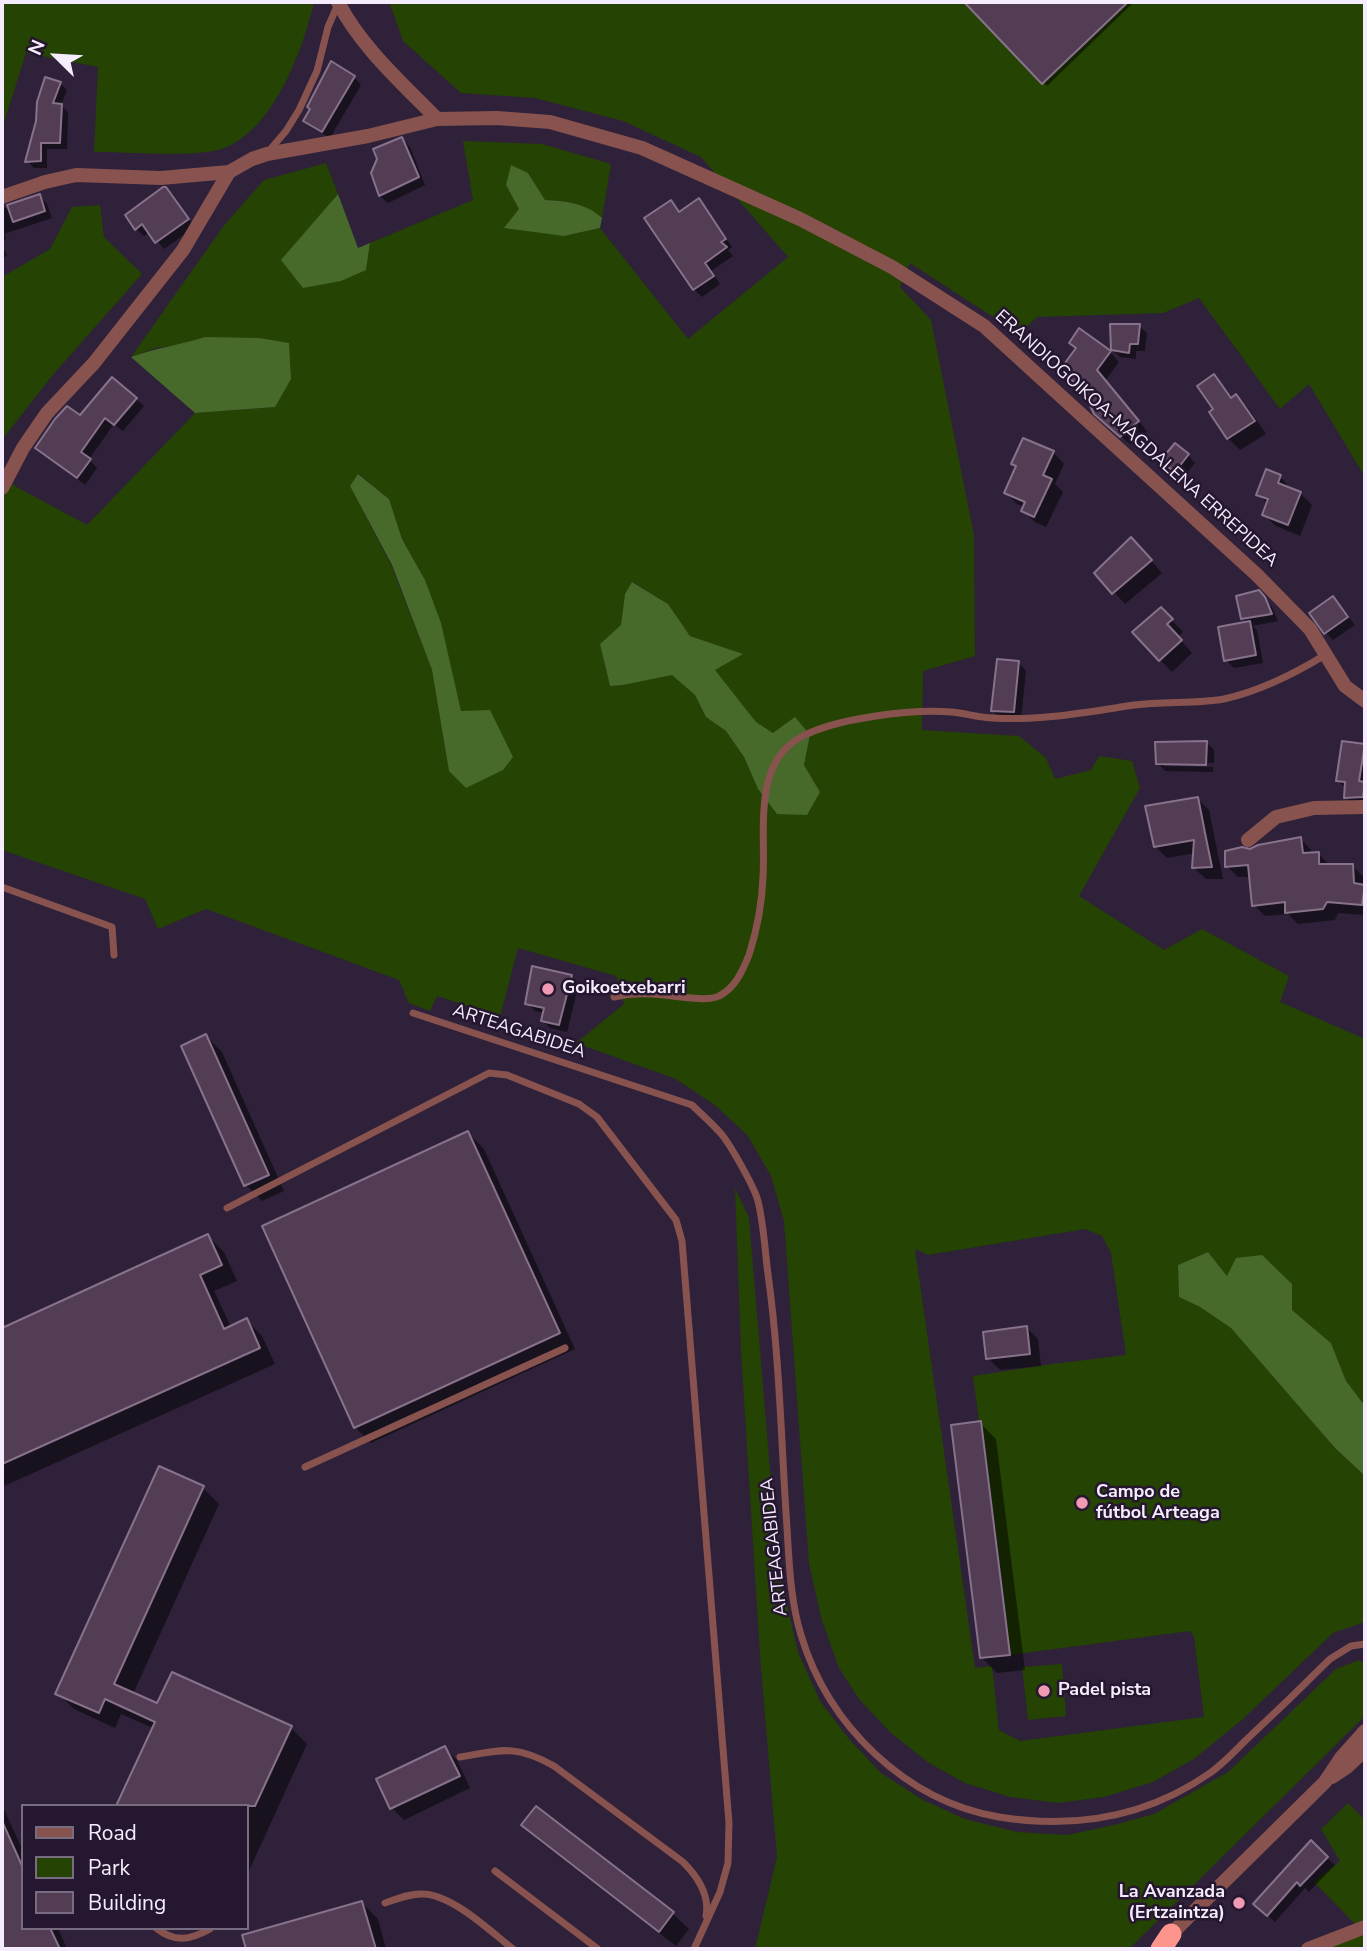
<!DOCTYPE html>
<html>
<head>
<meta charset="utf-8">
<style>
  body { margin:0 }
  #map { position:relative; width:1367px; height:1951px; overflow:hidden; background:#2e2139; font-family:"Nunito Sans",sans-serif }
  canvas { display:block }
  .frame { position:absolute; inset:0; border:4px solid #f5ecfd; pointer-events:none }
  .legend { position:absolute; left:21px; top:1804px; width:228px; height:126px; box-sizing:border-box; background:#25172f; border:2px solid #786c81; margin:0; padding:9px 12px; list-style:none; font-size:21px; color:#f5ecfd }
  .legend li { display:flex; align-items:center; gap:14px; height:35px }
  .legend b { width:35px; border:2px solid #786c81 }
  .north { position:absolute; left:21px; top:21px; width:70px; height:70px; -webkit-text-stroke:5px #25172f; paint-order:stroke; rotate:294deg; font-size:19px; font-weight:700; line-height:28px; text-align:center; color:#f5ecfd }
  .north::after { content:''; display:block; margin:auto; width:24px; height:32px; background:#f5ecfd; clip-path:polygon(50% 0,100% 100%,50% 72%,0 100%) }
</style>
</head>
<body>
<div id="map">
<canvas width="1367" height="1951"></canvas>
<div class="frame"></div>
<ul class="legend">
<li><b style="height:9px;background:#88534e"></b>Road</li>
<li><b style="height:19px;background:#254303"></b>Park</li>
<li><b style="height:19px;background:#523d55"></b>Building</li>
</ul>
<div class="north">N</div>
</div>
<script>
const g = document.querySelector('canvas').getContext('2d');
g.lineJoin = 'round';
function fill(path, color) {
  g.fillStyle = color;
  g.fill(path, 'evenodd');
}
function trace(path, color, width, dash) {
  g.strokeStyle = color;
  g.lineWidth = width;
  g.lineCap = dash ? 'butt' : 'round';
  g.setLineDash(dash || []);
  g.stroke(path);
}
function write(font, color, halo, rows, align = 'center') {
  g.font = font + ' "Nunito Sans",sans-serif';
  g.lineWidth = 5;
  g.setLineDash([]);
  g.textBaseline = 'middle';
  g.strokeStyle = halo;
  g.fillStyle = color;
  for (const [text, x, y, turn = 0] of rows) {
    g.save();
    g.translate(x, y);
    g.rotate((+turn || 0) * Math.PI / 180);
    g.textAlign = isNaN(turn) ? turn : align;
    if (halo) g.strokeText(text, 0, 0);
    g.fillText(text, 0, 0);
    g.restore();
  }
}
fill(new Path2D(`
  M2,2H314C302,53 269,145 208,152C174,156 129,152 94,152L98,67L26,53L2,129Z
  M392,2H1365V477L1309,384L1280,409L1199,298L1163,313L1037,317L1019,334L910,263L900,287L931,320L974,535L975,656L923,671L922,730L1019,736L1046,758L1055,779L1091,770L1099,756L1132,761L1140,788L1079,896L1164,950L1202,929L1289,976L1280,1002L1365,1039V1406L1346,1381L1331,1343L1292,1310L1228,1277L1208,1252L1178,1265L1179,1297L1200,1307L1231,1328L1335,1448L1365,1476V1622L1333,1633L1243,1719L1194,1759L1153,1782L1104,1797L1058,1803L1010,1797L965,1783L929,1763L891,1733L859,1699L839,1668L822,1621L809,1564L784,1221L771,1176L748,1136L716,1106L676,1079L576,1043L624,1004L616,976L518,948L500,1017L437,996L430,1011L409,1003L399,980L206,909L158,929L145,899L2,850V479L87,525L195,413L275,407L232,339L205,337L179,345L156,348L131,357L225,224L264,180L326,163L338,194L312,225L366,270L370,243L473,200L463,141L542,144L611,164L602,218C586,203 566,201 545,200L528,173L506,185L519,209L564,236L600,228L688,339L788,257L701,157L623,121L535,98L461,93L403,41L390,4ZM359,474L389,499L402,539L425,580L461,712L449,771L432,670L391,565L350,486ZM633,582L668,604L690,636L742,654L714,670L756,722L773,733L810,735L804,765L820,792L758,789L744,757L726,731L706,717L695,695L672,674L623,685L610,686L600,644L621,625L625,595ZM1085,1229L1102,1236L1111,1253L1126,1355L1052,1364L973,1376L1010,1655L1190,1631L1194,1637L1204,1717L1020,1741L999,1730L992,1666L975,1668L915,1249L928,1255Z
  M100,205L104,237L142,274L51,377L2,440V277L50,249L72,207Z
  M735,1188L749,1218L778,1566L798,1652L820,1701L849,1739L881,1773L923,1800L965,1819L1017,1832L1067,1835L1114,1825L1154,1814L1228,1772L1336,1669L1359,1660L1365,1664V1716L1129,1949H755L777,1857L760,1656L741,1352Z
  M1062,1664L1066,1716L1028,1720L1022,1667Z
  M1348,1803L1365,1820V1949H1302L1356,1925L1314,1882L1340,1861L1321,1829Z`), '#254303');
fill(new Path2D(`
  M511,165L528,173L545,200C566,201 586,203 602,218L600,228L564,236L504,228L519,209L506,185Z
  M338,194L358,248L370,243L366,270L341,281L303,288L281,260Z
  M205,337L259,338L289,343L291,379L275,407L195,413L131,357C155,348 180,345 205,337Z
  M358,474L389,499L402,539L425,580L441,623L461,711L490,710L513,757L503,770L466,788L449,771L432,670L392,565L350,486Z
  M632,582L668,604L690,636L743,654L715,670L756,722L773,733L795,717L810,735L804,765L820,792L807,815L777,814L758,789L744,757L726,731L706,717L695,695L672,675L623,685L610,686L600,644L621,625L625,594Z
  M1208,1252L1227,1276L1236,1258L1262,1255L1292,1284V1310L1331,1343L1346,1381L1365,1406V1476L1335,1448L1231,1328L1200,1307L1179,1297L1178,1265Z`), '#47692a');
fill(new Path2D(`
  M967,2H1134L1047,86Z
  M354,77L361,85L330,138L313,128L305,121L312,109Z
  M60,83L67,90L61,105L68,112L67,149H47V168H34L27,161Z
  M402,139L410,147L425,185L388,203L380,196L373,174Z
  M166,189L195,227L164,249L150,232L144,236L136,229Z
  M40,196L47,204L52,218L4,234L6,239L2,241V207L5,208Z
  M699,201L732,247L728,250L733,256L711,271L720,284L702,297L694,289L671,203L680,213Z
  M2,245L7,256L2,258Z
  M1139,326L1147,333L1145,351H1136V359L1120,357L1112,349Z
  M1078,348L1110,352L1119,362L1105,381L1147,431L1131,445L1106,423L1084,390L1061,371Z
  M1214,376L1233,398L1236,396L1248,408L1266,434L1240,450L1228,438L1216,409Z
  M136,399L144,406L123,431L114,424L89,459L97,468L85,485L37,448L80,417Z
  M1053,452L1064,464L1055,484L1063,492L1046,527L1035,522L1023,511L1025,507L1017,504L1006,493L1017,468L1014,464Z
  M1188,455L1195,463L1183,478L1170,468Z
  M1280,476L1291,490L1300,493L1312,505L1300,536L1276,526L1264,515L1268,504L1259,495Z
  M1143,551L1162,573L1125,604L1114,592Z
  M1258,592L1272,607L1278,621L1252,626L1257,630L1263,663L1234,668L1226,660L1247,623L1243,619Z
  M1333,598L1355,625L1333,640L1326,633Z
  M1161,609L1183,632L1178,637L1192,653L1172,672L1160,660Z
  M1019,663L1026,671L1021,719L1000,718L992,710Z
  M1207,743L1214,750V763L1163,762V766L1213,767V772L1165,771L1158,763Z
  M1344,743L1365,746V804L1353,805L1345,797V788L1337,780Z
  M1197,798L1209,810L1223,879H1206L1194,868L1195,853L1167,858L1155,846Z
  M1300,838L1311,850L1312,854H1319L1330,866L1352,865L1363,877L1365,915L1338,913L1335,920L1298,924L1288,914L1265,916L1254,905L1251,877H1238L1227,866L1251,851Z
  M571,977L579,984L567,1032L550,1028L543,1021L544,1013L535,1011L527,1003Z
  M206,1036L222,1052L284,1191L262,1201L246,1185Z
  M468,1133L484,1149L575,1349L371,1443L355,1427Z
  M208,1236L224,1252L237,1281L214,1291L231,1327L246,1320L262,1336L275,1364L2,1487V1330Z
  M1026,1327L1038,1339L1041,1366L1000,1370L988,1358Z
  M980,1423L996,1439L1025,1670L997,1673L981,1657Z
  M203,1488L219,1504L133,1694L158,1705L291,1728L307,1744L247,1875V1806L153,1728L121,1714L115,1728L74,1709L58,1693Z
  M445,1748L457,1760L470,1788L404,1820L392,1808L378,1780Z
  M2,1805L23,1851V1928H58L67,1949H2Z
  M537,1808L673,1914L689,1929L676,1946L539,1841L523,1825Z
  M1311,1843L1335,1865L1309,1892L1305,1888L1275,1922L1263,1911Z
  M362,1903L378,1919L386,1949H248L245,1936Z`), '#0007');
const building = new Path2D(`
  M964,2H1128L1042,84Z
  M331,61L355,76L322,132L303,121L310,109L307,107Z
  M45,77L61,82L53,103L62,104L60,143H41V161L25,162L36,121L37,102Z
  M402,137L419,177L379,196L371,173L377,159L373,149Z
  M163,187H166L189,219L155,243L142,224L135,230L125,215Z
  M40,194L45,211L13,222L7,205Z
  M699,198L726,239L721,242L727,247L705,263L714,276L693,290L644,218L671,200L679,212Z
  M1110,324H1140L1138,344H1130L1129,353L1111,350Z
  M1079,328L1111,351L1097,370L1139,421L1120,437L1094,414L1081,387L1059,371L1076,348L1069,343Z
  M1214,374L1231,398L1236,394L1255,421L1227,439L1209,412L1213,409L1197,386Z
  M112,377L137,398L114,425L105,418L81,452L91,459L77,478L35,448L55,419L67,406L80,415Z
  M1023,438L1054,451L1043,475L1052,479L1034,517L1021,511L1025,502L1004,493L1016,466L1011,464Z
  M1175,443L1189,454L1175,472L1160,461Z
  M1266,469L1281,475L1278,483L1301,492L1288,525L1262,515L1268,499L1256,495Z
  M1131,537L1152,560L1112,594L1094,573Z
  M1259,590L1265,597L1272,614L1241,619L1236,596Z
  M1333,596L1348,617L1324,634L1309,613Z
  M1161,607L1173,619L1167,624L1182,640L1159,661L1132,632Z
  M1250,621L1256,655L1224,661L1218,627Z
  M997,659L1019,661L1014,712L991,711Z
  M1207,741L1206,765L1156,764L1155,742Z
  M1342,741L1365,744L1359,781L1365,782L1363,797L1344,798L1345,782L1336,781Z
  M1198,797L1206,838L1212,867L1192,868L1194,840L1154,847L1145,806Z
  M1301,837L1303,853L1319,852V864H1353L1354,883L1365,885L1362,905L1327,902L1323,909L1285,913V902L1252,906L1248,865L1225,867V851L1242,847L1250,849L1258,845Z
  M532,966L572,975L559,1025L541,1021L544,1008L525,1004Z
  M206,1034L269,1175L244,1186L181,1046Z
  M468,1131L560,1333L354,1428L262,1226Z
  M208,1234L222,1265L200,1275L224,1329L247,1318L260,1348L2,1464V1328Z
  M1027,1326L1030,1354L986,1359L983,1332Z
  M981,1421L1010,1655L980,1658L951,1425Z
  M159,1466L204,1486L114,1684L157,1703L172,1672L292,1726L255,1806H116L155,1722L105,1699L99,1713L55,1694Z
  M445,1746L460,1776L390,1809L376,1779Z
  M536,1806L674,1912L659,1932L521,1825Z
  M2,1821L23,1868V1928H50L60,1949H2Z
  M1311,1840L1328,1857L1300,1886L1297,1882L1267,1916L1253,1904Z
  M362,1901L376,1949H246L242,1935Z`);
fill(building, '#523d55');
trace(building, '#88718b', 2);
trace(new Path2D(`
  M268,152L286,131L299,110L317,71L328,27L338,4
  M2,887L112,927L114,955
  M614,997C626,994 638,993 651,994C667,994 706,1003 719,996C735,988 742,972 749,955C757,930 762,904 763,877C766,833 752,763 801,737C836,718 911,709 951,712C965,713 979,718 993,718C1040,721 1088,712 1134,705C1164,701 1195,704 1224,699C1260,691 1294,674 1325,655
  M413,1013L692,1105C702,1115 714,1125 723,1136C732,1148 750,1180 756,1195C763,1212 765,1253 768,1274C779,1353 781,1433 786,1513C789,1553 789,1596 801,1635C828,1725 905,1801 999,1817C1074,1829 1147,1817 1210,1773C1223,1764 1235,1751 1246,1740C1275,1713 1303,1686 1330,1659L1351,1646L1365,1644
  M227,1208L489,1073L507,1075L579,1104L597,1117L676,1220L682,1241L729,1823L728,1863L720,1892L694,1949
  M305,1467L565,1348
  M460,1757C501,1750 515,1744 554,1766L683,1862C697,1876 710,1895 706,1916
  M495,1871L598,1949
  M385,1903C397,1899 411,1893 423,1894C453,1895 490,1931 513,1949
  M156,1928C175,1943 190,1940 210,1929`), '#88534e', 7);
trace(new Path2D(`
  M338,2C361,47 402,83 437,119
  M2,197L45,182L76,175L161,178L229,172L252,159L267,154L368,136L437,119L497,118L550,122L642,148L800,219L892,267L984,326L1257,575L1310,629L1345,686L1365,701
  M2,488L23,448L47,413L94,363L183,250L229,172
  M1248,840L1276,817L1314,808L1365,807
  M1332,1777L1347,1767L1365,1750
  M1166,1939L1325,1782L1341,1758L1365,1731
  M1308,1949L1365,1927`), '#88534e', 14);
trace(new Path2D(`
  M1161,1949L1171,1934`), '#fe958c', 21);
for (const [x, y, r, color] of [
  [548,989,7,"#f19ab4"],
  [1082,1503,7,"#f19ab4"],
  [1044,1691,7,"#f19ab4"],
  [1239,1903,7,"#f19ab4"]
]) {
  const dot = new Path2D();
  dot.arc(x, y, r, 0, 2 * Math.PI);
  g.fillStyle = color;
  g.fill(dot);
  trace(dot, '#25172f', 2.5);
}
write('18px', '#f5ecfd', '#25172f', [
  ["ERANDIOGOIKOA-MAGDALENA ERREPIDEA",1136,439,42],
  ["ARTEAGABIDEA",519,1032,18],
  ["ARTEAGABIDEA",775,1547,-96]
]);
write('bold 18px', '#f5ecfd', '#25172f', [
  ["Goikoetxebarri",562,989],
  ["Campo de",1096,1493],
  ["fútbol Arteaga",1096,1514],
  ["Padel pista",1058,1691],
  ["La Avanzada",1225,1893,"right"],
  ["(Ertzaintza)",1225,1914,"right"]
], 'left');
</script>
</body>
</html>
